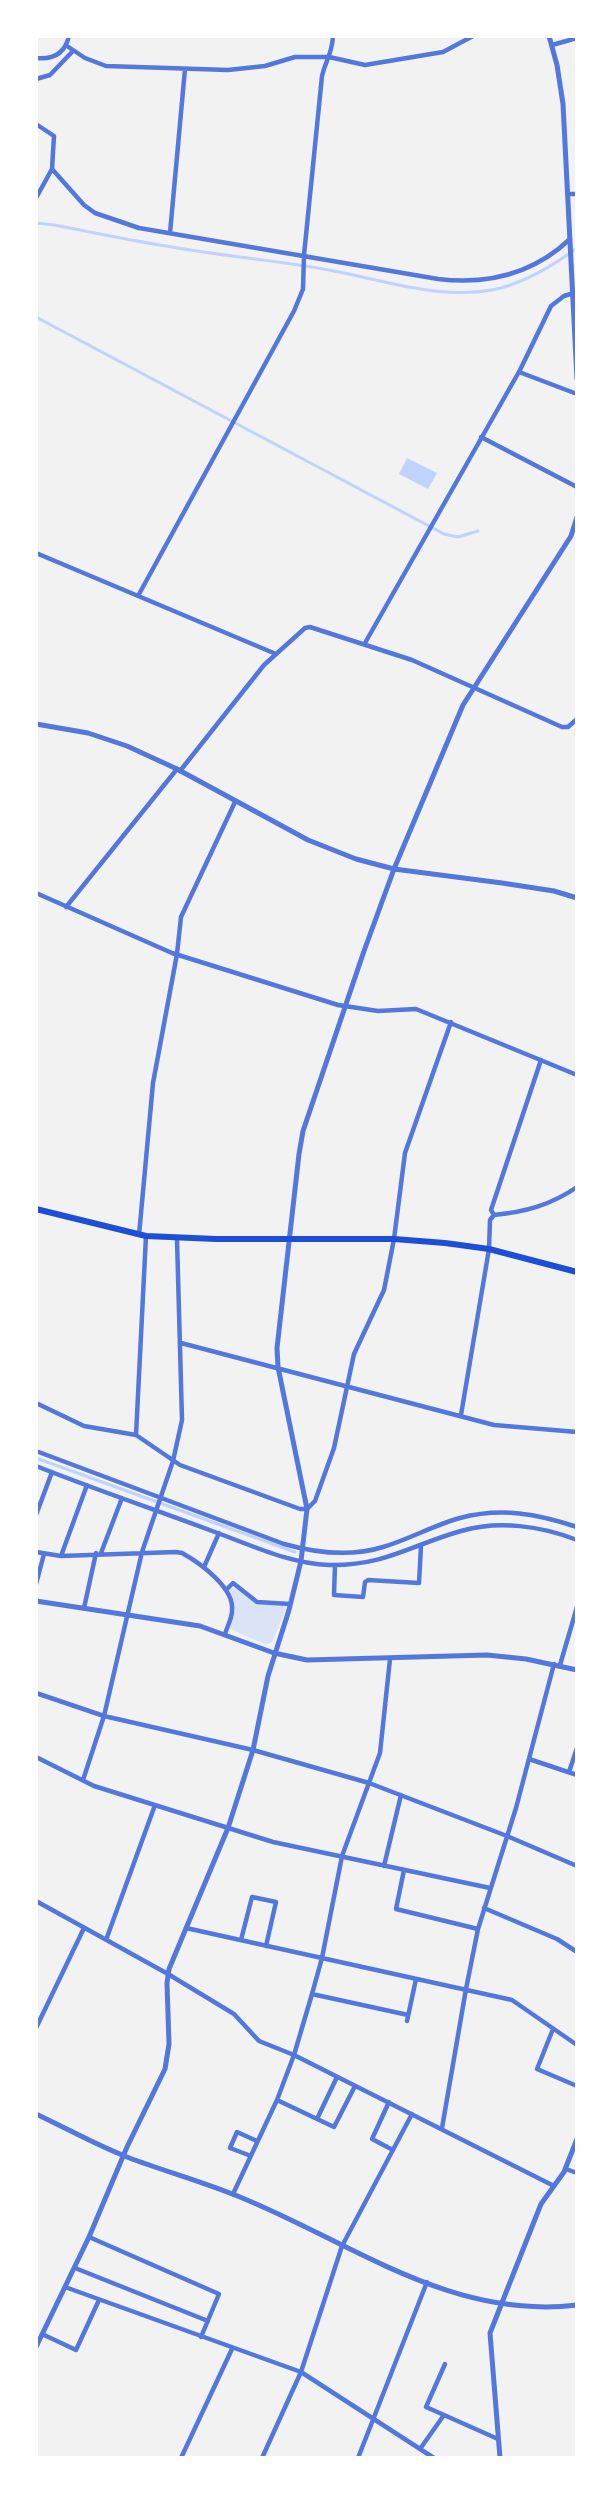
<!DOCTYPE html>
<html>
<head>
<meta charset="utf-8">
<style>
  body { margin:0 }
  #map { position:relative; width:613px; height:2494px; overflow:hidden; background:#f2f2f2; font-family:"Playfair Display",serif }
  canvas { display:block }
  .frame { position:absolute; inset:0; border:38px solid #fff; pointer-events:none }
</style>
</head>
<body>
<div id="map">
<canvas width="613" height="2494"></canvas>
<div class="frame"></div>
</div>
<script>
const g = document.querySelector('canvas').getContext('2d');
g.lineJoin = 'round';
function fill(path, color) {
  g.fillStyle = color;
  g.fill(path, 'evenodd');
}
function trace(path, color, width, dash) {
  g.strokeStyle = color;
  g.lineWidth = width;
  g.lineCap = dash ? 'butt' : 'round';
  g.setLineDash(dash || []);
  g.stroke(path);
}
fill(new Path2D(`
  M231,1588H235L256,1604L284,1606L286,1609L272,1642L266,1645L229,1628C234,1614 236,1604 229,1591Z`), '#dbe4f7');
fill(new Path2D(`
  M407,458L437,473L428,489L399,474Z`), '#bfd3fe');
trace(new Path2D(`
  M36,223L54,225C91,232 129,240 166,246C220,256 275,260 329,270C384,280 444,302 501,288C529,280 554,265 577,248
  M36,317L444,534L458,537L478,531
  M36,1458L295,1552`), '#bfd3fe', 3);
trace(new Path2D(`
  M552,45L577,38
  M67,46L85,58L106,66L228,70L265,66L295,57H329L365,65L443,52L473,36
  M36,58C54,60 65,53 69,36
  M36,79L50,75L73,51
  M36,124L54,136L52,169L36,198
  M52,169L84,205L95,213L139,228L438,279C488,285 533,274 570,239
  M568,194H577
  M170,233L185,69
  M519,372L577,394
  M481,437L577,487
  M36,553L276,654
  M138,596L294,311L303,289L304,255L322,76C326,59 332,55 333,36
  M365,643L520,370L551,306L564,296L577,292
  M180,771L264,665L305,628L310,627L412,660L562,727H568L577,719
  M36,893L172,953L338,1005L378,1011L416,1009L577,1075
  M66,907L177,769
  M494,1215C525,1212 551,1205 577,1187
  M139,1235L153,1083L177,954L181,917L235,802
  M146,1236L136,1435L180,1465L300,1509H307L315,1501L334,1448L354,1354L384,1290L394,1239L405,1153L451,1022
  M181,1343L494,1425L577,1432
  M36,1403L84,1426L136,1435
  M461,1415L489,1249L490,1220L494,1215L491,1210L541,1060
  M36,1451L284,1544C316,1553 351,1557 383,1547C410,1539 434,1525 460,1518C501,1507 538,1514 577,1527
  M36,1466C94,1489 153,1509 212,1531C249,1544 289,1564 329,1565C385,1566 411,1545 461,1531C499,1520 541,1526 577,1540
  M36,1515L52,1472
  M36,1552L61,1556L176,1552L182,1553C200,1563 235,1588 232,1611C232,1618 227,1627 225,1634
  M101,1553L122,1498
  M61,1556L87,1485
  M335,1565L334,1595L363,1597L365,1582L368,1580L419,1583L421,1546
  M204,1567L219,1533
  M36,1584L44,1554
  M226,1590L233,1583L257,1602L290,1604
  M84,1608L96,1553
  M560,1665L577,1607
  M36,1693L104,1716L253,1750L369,1783L507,1836L577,1866
  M36,1757L94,1786L273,1842L490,1888
  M529,1759L577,1775
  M569,1772L577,1748
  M83,1780L104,1716L142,1552L173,1461L182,1420L177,1239
  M384,1866L401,1795
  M404,1870L396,1909L478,1929
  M36,1901L168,1974L234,2014L259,2041L294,2055L554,2186
  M484,1908L557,1939L577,1952
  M186,1928L512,2000L577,2045
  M106,1940L155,1805
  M241,1940L252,1897L276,1902L266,1946
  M312,1994L408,2015
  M407,2021L416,1979
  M36,2028L84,1928
  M553,2029L537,2069L577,2086
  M277,2100L334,2127L355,2086
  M389,2102L372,2139L393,2150
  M317,2119L337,2077
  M442,2128L466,1989L478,1929L516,1808L554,1664
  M251,2156L230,2148L237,2132L257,2141
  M566,2169L577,2173
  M233,2194L277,2100L294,2055L312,1994L322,1958L342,1856L380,1753L390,1659
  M89,2237L219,2294L201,2337
  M75,2268L208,2321
  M65,2287L301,2372L434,2458
  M42,2334L76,2350L99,2300
  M445,2364L426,2407L498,2439
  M420,2449L444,2415
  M181,2458L232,2349
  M262,2458L301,2372L342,2246L412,2114
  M358,2458L427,2282`), '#5277de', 4.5);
trace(new Path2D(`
  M549,36L557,65L563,104L577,379
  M36,724L88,733L127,746L177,769L308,840L356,859L394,869L502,883L554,891L577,898
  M36,1601L200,1626L274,1653L307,1660L487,1655L526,1659L577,1670
  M36,2114C66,2128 96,2145 127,2157C166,2172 208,2183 247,2200C355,2245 453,2320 577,2305
  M36,2347L89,2237L127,2147L165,2069L169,2044L167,1983L169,1969L228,1828L253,1750L268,1676L289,1610L301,1561L307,1509L278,1367L277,1348L299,1154L303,1131L364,951L394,869L463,705L571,536L577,517
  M500,2458L490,2333L541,2204L564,2172L577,2139`), '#5277de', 5);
trace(new Path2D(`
  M36,1209L146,1236L216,1239H394L445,1243L489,1249L577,1272`), '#1d4ed8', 6);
</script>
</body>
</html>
